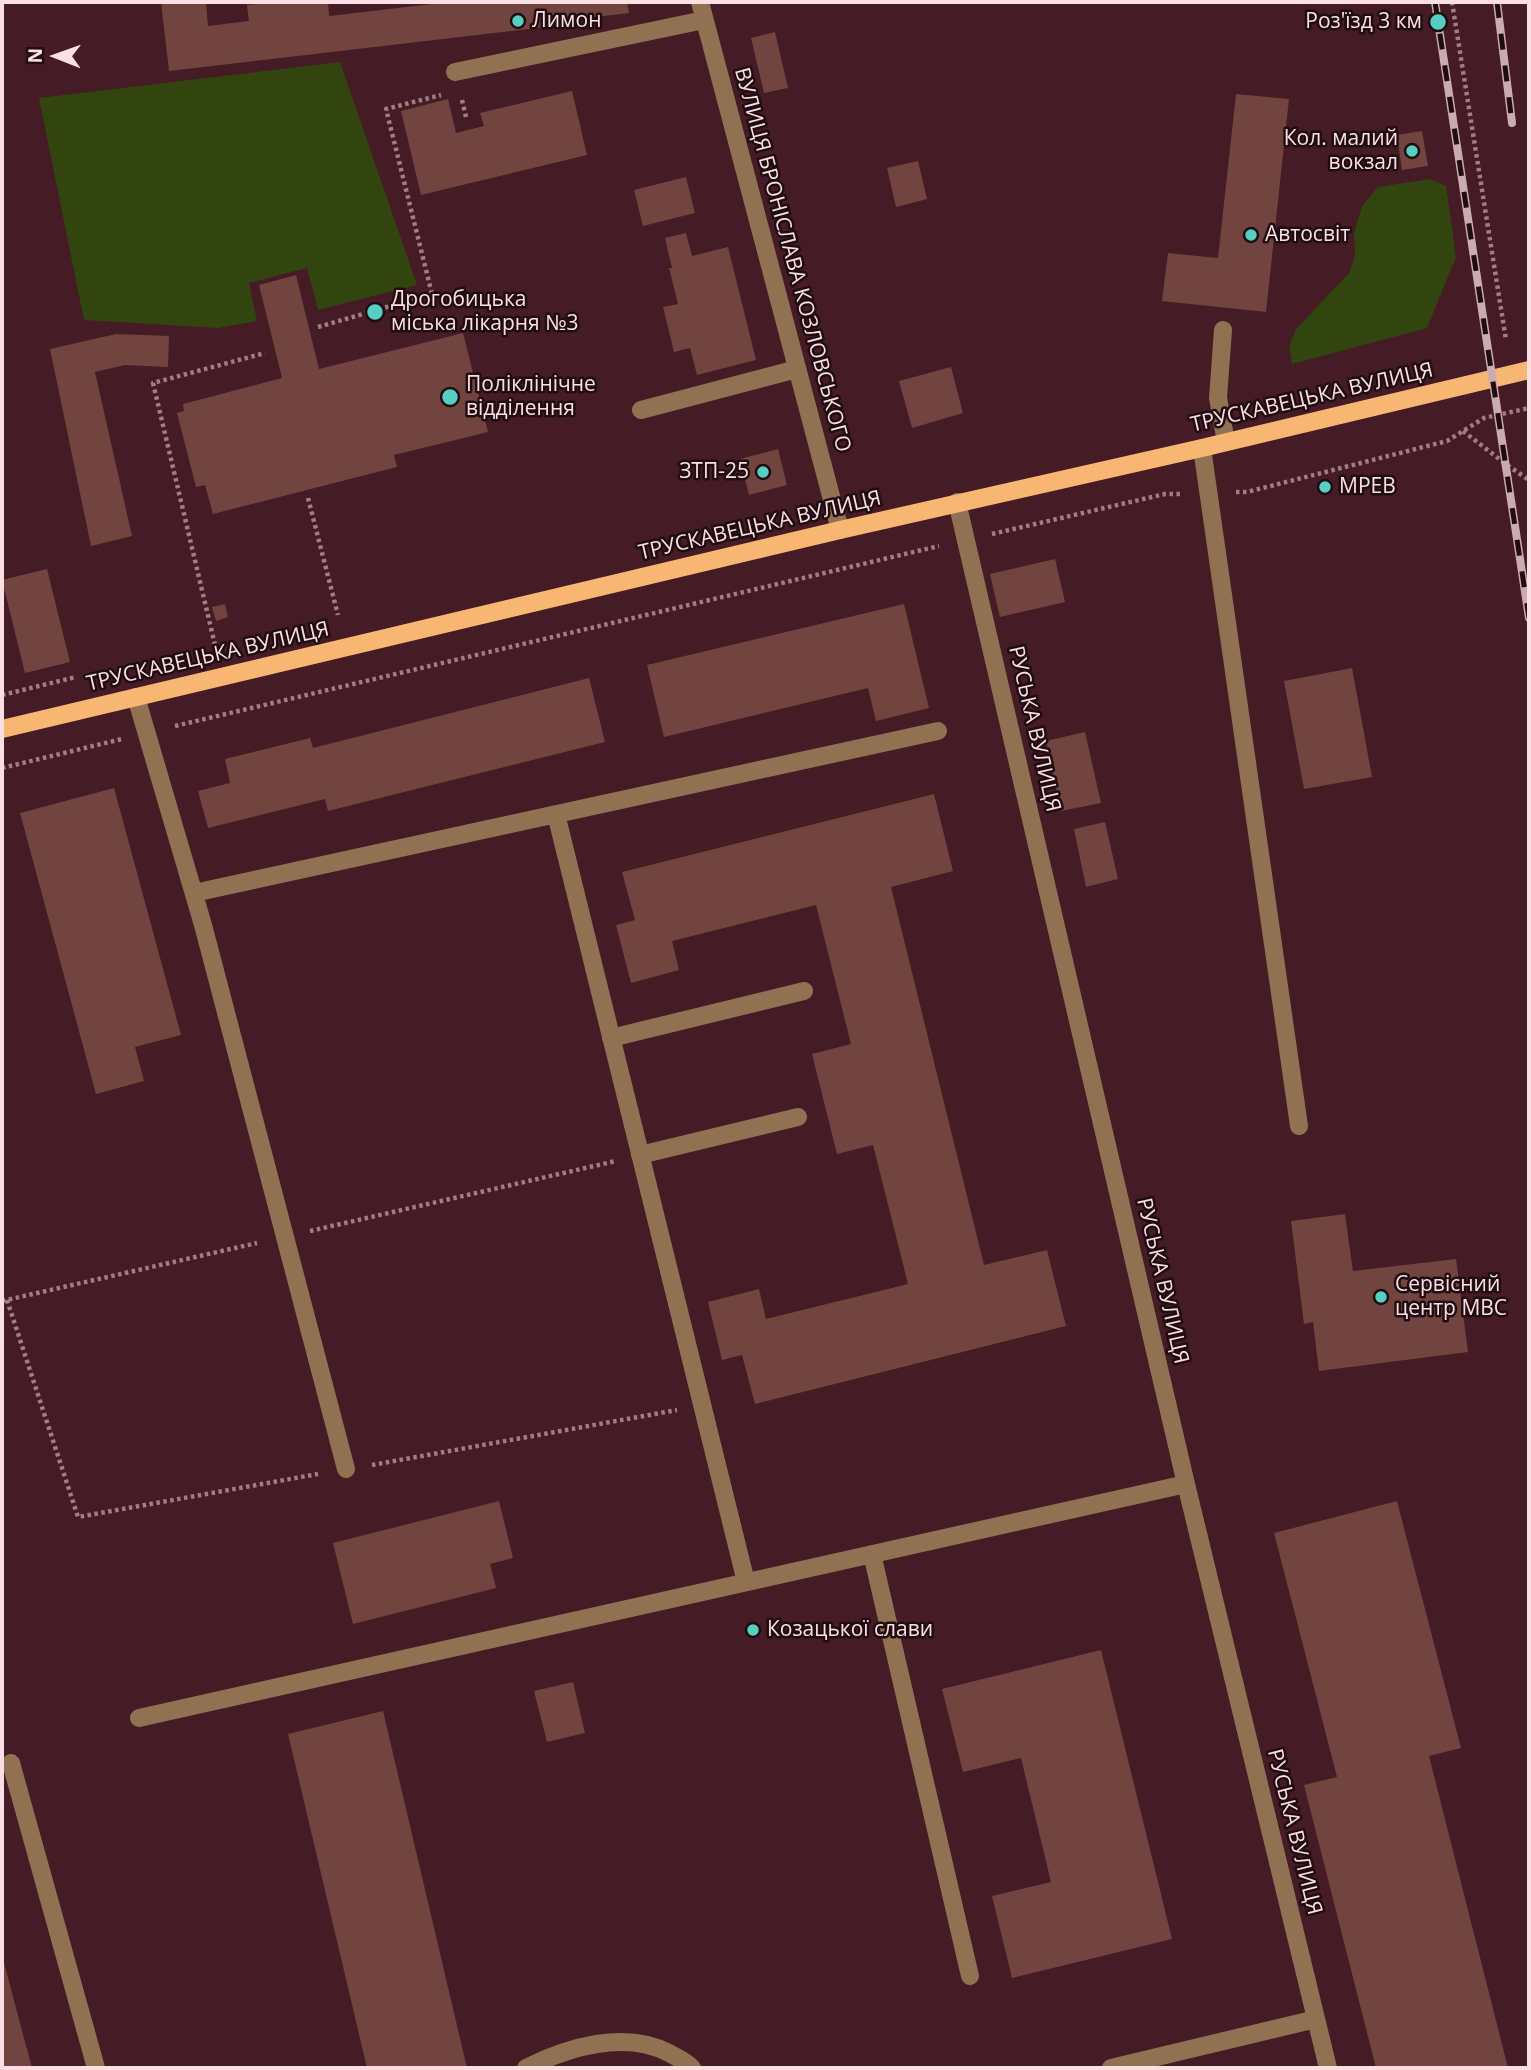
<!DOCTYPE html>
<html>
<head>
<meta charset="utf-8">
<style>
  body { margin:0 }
  #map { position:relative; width:1531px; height:2070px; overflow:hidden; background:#451b25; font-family:"Open Sans",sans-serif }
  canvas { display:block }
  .frame { position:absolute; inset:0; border:4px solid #fcdfe4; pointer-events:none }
  .north { position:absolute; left:21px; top:21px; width:70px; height:70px; -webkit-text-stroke:5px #1f0d11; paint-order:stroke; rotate:271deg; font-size:19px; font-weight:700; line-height:28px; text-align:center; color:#fcdfe4 }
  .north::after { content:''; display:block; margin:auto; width:24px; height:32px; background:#fcdfe4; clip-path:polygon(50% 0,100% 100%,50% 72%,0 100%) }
</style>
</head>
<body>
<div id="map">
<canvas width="1531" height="2070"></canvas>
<div class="frame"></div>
<div class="north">N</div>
</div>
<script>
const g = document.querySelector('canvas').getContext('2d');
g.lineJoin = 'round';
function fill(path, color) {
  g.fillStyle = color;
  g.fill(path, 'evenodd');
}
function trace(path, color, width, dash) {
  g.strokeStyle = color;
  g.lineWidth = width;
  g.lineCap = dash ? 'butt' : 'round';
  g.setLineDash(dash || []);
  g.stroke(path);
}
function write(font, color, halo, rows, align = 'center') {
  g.font = font + ' "Open Sans",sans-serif';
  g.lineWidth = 5;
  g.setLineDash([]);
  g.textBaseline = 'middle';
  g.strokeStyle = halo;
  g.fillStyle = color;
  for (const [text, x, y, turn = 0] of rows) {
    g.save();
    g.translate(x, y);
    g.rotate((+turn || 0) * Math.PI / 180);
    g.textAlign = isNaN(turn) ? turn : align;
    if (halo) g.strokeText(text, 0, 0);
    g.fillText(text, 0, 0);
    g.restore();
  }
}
fill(new Path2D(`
  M340,62L417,285L318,310L307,268L249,283L257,321L218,328L84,320L39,98Z
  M1430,179L1446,186L1456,257L1427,328L1292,364L1289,346L1296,329L1350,272L1355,254L1354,233L1362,206L1378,187Z`), '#32450f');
fill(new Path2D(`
  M161,2H206L208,26L249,21L247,5L276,2H328L329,16L449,2H627L629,13L579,19L580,23L169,71Z
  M775,32L788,88L764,93L751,38Z
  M572,91L587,155L421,195L401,111L448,99L456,133L484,126L480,113Z
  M1236,94L1289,99L1266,312L1162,301L1168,253L1218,258Z
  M1422,131L1428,166L1402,170L1397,135Z
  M918,161L927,199L896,207L887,168Z
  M686,177L695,213L643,226L634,190Z
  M686,233L692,256L728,247L756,360L697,375L690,348L674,352L663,307L678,304L669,268H672L665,238Z
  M296,275L319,369L463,333L488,432L394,455L397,467L213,514L205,485L196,487L177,413L184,411L183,404L282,378L259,285Z
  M116,334L169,336L168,367L125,365L95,372L132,536L91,546L50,349Z
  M951,367L963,413L912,428L899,381Z
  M778,449L787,485L749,495L740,459Z
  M1055,559L1065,602L1000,617L990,574Z
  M47,569L70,662L25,673L2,580Z
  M225,604L228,617L216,621L212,607Z
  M904,604L929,708L876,721L868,688L664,737L647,665Z
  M1352,668L1372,777L1304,789L1284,681Z
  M589,678L605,742L328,811L325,799L208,828L198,791L230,783L225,759L310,738L313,748Z
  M1085,732L1101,803L1061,811L1046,741Z
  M114,788L181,1035L135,1047L144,1081L96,1094L20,813Z
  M934,794L953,871L891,887L984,1265L1047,1250L1066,1326L755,1404L742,1355L722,1360L708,1302L759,1289L766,1319L908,1284L873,1145L837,1154L812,1054L851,1044L816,905L672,941L679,970L631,983L616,925L635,920L622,872Z
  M1105,822L1118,879L1086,887L1074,829Z
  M1345,1214L1353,1271L1456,1259L1468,1352L1319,1371L1313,1322L1304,1324L1291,1221Z
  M499,1501L513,1558L490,1564L496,1588L353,1624L333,1543Z
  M1397,1501L1461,1748L1429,1756L1508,2068H1376L1304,1785L1337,1777L1274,1533Z
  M1101,1650L1172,1939L1012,1978L992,1896L1051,1882L1021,1758L963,1772L942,1689Z
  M573,1682L585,1733L547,1742L534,1691Z
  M383,1711L467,2068H367L288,1734Z
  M2,1959H3L32,2068H2Z`), '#72443f');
trace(new Path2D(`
  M1452,2L1506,340
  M462,100L466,117
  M318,327L432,294L386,109L441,95
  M1463,431L1507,465L1529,480
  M1236,492H1247L1447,441L1484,418L1529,408
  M308,498L338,615
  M992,534L1165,494H1182
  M215,645L153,383L265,353
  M2,695L76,677
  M175,726L939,546
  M2,768L122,739
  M310,1231L616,1161
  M7,1300L78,1517L318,1474
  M2,1301L257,1243
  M372,1465L677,1410`), '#a17e85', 4.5, [3.5, 3.5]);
trace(new Path2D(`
  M700,2L840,530
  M455,72L704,20
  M1223,330L1218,398L1226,442
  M641,410L797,369
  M1202,448L1299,1126
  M957,502L1186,1484L1328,2068
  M136,697L203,925L346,1469
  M556,814L746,1582
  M194,893L938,731
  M611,1038L804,991
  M640,1155L798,1117
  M872,1554L970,1976
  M139,1718L1186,1484
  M11,1763L96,2068
  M526,2068C568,2047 625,2030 669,2053C678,2058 686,2061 692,2068
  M1111,2068L1316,2019`), '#907151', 18);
trace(new Path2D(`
  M2,729L840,530L1202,448L1529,370`), '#f7b772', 18);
const rail = new Path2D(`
  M1435,2L1529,618
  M1497,2L1512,123`);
trace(rail, '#cbabb1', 8);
trace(rail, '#1f0d11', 5, [16]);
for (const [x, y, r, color] of [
  [518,21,7,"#56cec2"],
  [1438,22,9,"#56cec2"],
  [1412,151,7,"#56cec2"],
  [1251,235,7,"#56cec2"],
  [375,312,9,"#56cec2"],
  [450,397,9,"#56cec2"],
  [763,472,7,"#56cec2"],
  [1325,487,7,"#56cec2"],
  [1381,1297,7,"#56cec2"],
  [753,1630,7,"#56cec2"]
]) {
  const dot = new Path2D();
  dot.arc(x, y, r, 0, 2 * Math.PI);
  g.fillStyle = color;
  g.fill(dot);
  trace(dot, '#1f0d11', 2.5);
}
write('21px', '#fcdfe4', '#1f0d11', [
  ["Лимон",532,21],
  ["Роз'їзд 3 км",1422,22,"right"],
  ["Кол. малий",1398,139,"right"],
  ["вокзал",1398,163,"right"],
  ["Автосвіт",1265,235],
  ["Дрогобицька",391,300],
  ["міська лікарня №3",391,324],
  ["Поліклінічне",466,385],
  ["відділення",466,409],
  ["ЗТП-25",749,472,"right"],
  ["МРЕВ",1339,487],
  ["Сервісний",1395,1285],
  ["центр МВС",1395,1309],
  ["Козацької слави",767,1630]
], 'left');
write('21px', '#fcdfe4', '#1f0d11', [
  ["ВУЛИЦЯ БРОНІСЛАВА КОЗЛОВСЬКОГО",792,260,75],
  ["ТРУСКАВЕЦЬКА ВУЛИЦЯ",1312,398,-13],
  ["ТРУСКАВЕЦЬКА ВУЛИЦЯ",760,526,-13],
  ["ТРУСКАВЕЦЬКА ВУЛИЦЯ",208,657,-13],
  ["РУСЬКА ВУЛИЦЯ",1034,729,77],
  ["РУСЬКА ВУЛИЦЯ",1162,1281,77],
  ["РУСЬКА ВУЛИЦЯ",1294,1832,76]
]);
</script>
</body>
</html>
